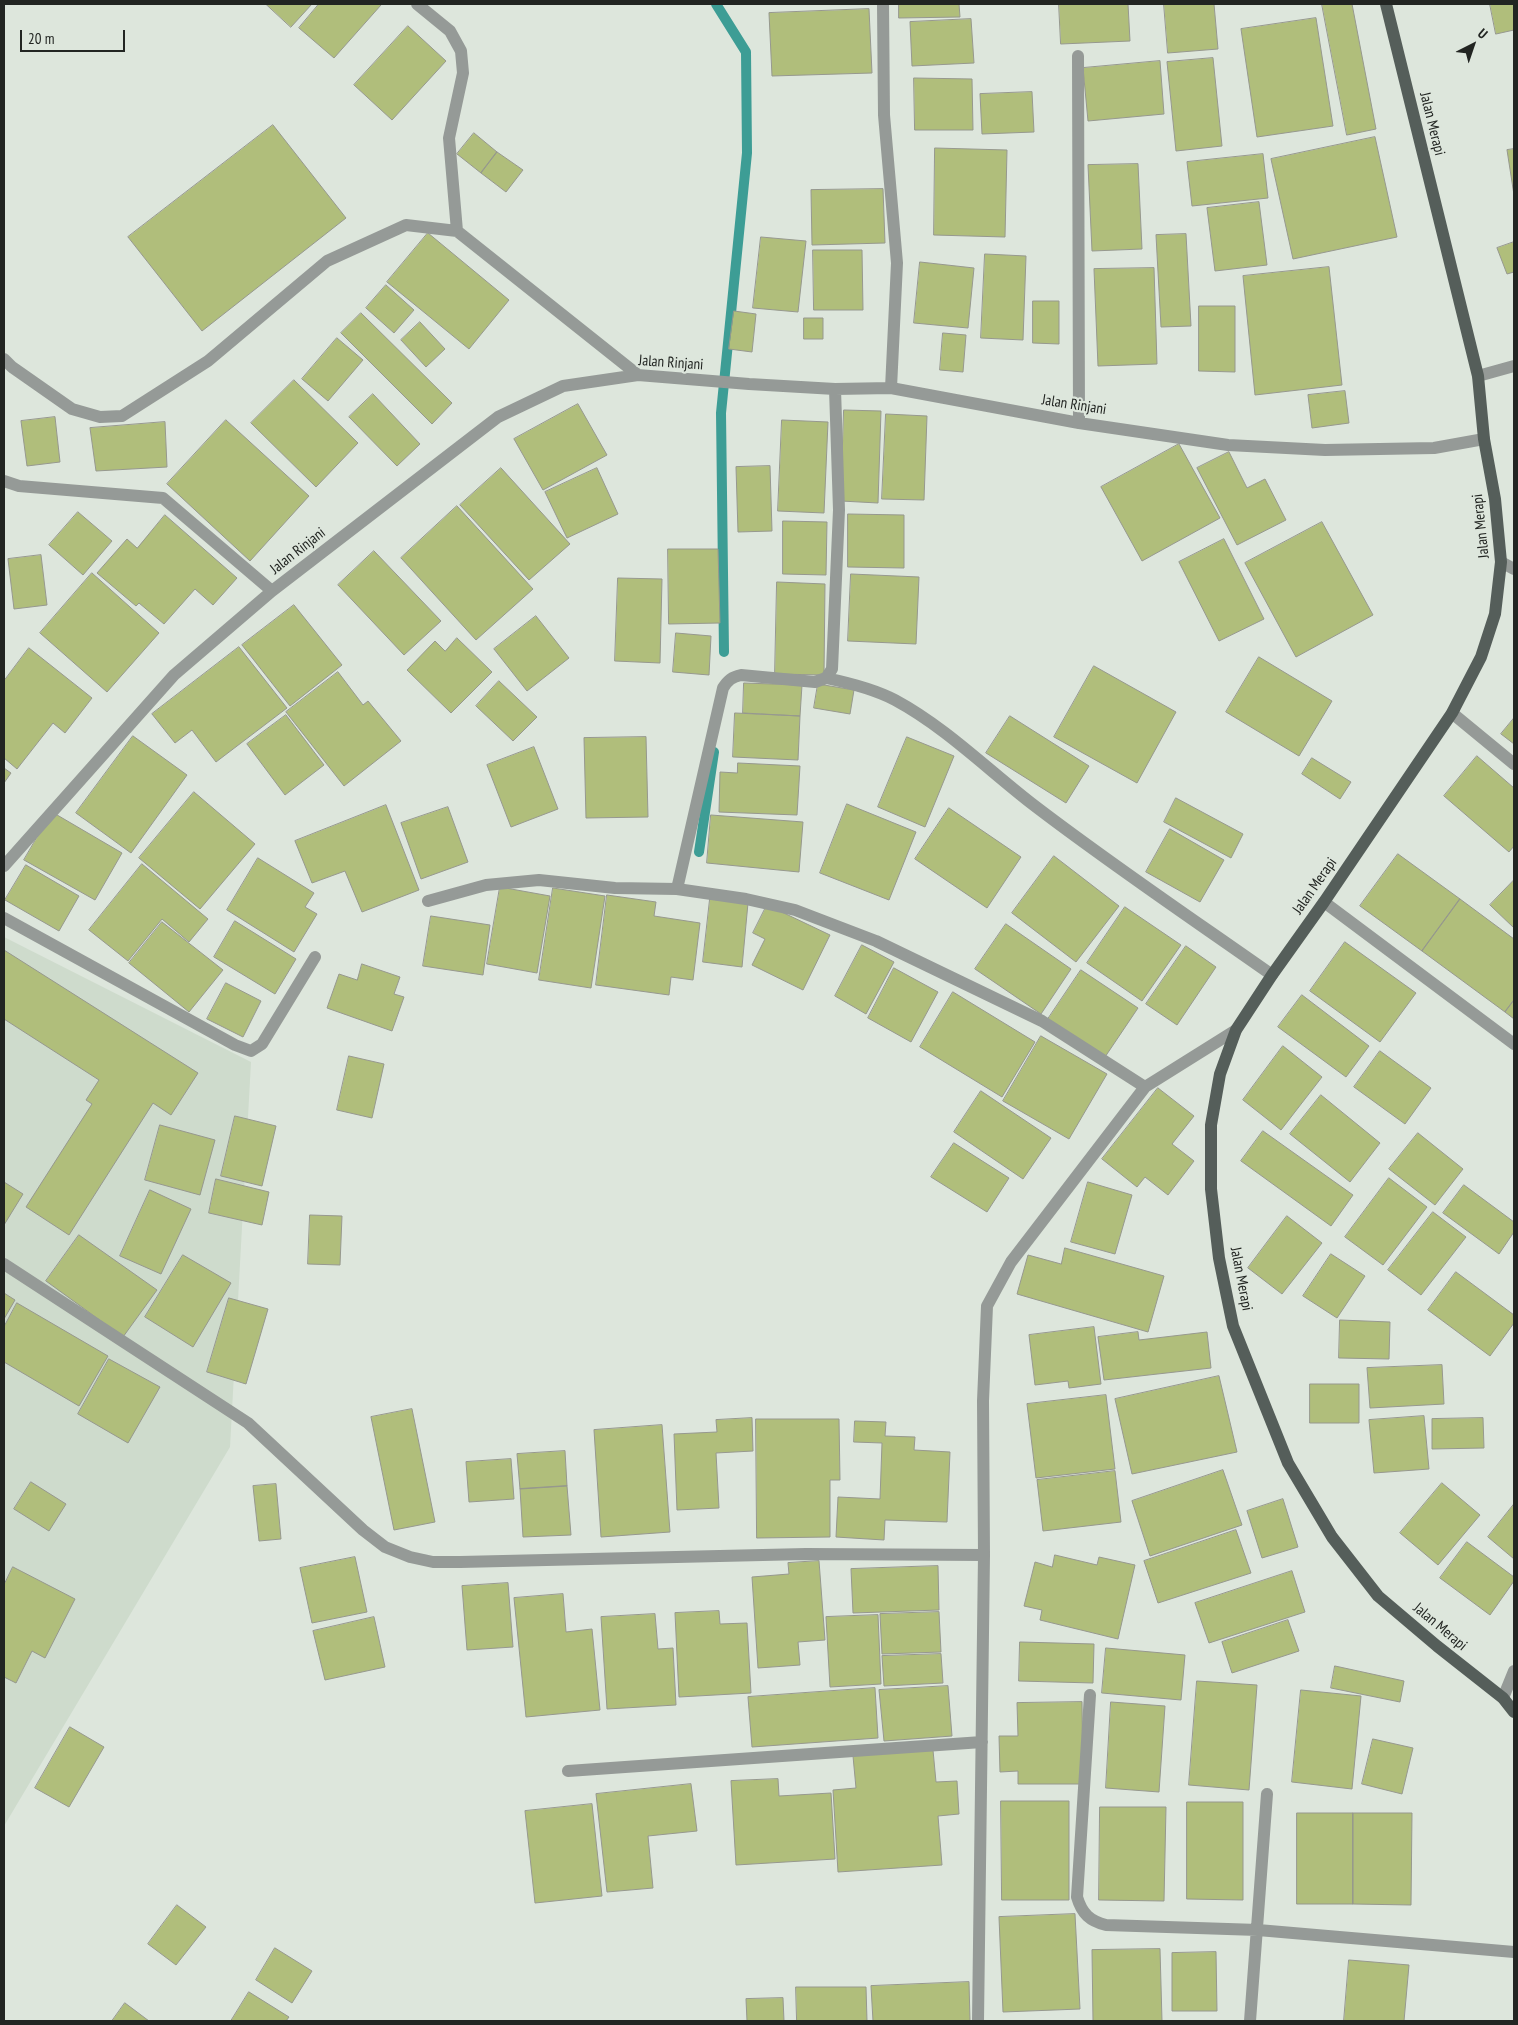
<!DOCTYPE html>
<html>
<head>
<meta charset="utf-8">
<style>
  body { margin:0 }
  #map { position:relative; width:1518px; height:2025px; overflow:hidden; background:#dde6dc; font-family:"PT Sans Narrow",sans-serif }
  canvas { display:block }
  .frame { position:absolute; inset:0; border:5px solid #222522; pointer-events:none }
  .north { position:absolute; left:1448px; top:20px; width:50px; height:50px; -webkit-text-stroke:4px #dde6dc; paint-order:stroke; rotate:41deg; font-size:14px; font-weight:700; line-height:20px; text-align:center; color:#222522 }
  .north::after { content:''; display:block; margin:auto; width:18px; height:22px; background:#222522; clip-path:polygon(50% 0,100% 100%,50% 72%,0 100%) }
  .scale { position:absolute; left:20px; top:30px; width:105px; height:22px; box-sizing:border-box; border:2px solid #222522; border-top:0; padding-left:6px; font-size:15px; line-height:18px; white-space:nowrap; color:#222522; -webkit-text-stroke:4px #dde6dc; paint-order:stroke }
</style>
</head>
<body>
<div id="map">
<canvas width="1518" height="2025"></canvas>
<div class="frame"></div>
<div class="north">U</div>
<div class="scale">20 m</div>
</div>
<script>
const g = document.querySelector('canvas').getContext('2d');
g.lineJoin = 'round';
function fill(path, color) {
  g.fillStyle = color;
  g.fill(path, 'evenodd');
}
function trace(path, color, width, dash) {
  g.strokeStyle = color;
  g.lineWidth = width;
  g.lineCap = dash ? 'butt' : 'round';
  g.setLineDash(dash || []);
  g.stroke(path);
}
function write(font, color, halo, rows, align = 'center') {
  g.font = font + ' "PT Sans Narrow",sans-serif';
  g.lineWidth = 4.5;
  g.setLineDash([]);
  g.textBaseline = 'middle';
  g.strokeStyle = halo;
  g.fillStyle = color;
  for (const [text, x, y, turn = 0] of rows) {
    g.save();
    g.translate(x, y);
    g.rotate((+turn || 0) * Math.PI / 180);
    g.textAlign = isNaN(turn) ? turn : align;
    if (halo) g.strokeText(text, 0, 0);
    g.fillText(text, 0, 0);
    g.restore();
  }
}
fill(new Path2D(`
  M4,937L251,1062L230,1447L4,1826Z`), '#cedbcc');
trace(new Path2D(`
  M716,4L746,52L747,153L721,413L724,652
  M699,852L714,752`), '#3d9d95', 10);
const building = new Path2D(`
  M266,4H312L291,27Z
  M319,4H379L381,5L334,58L299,28Z
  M899,4H959L960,17L899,18Z
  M1059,4H1128L1130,41L1061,44Z
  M1164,4H1214L1218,49L1168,53Z
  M1322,4H1352L1376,129L1347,135Z
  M1490,4H1514V30L1496,34Z
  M869,9L872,73L772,76L769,13Z
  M1316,18L1333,126L1257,137L1241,29Z
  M971,19L974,63L912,66L910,22Z
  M408,26L446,61L392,120L354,85Z
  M1213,58L1222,146L1176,151L1167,62Z
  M1160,61L1164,114L1088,121L1083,68Z
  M914,78L972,79L973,130H915Z
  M1032,92L1034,132L982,134L980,94Z
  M273,125L346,218L202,331L128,237Z
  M474,133L497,152L481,173L457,154Z
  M1375,137L1397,237L1293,259L1271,159Z
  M935,148L1007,150L1005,237L934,235Z
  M1514,149V195L1507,150Z
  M497,152L523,170L506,192L481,173Z
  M1263,154L1268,198L1192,206L1187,162Z
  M1138,164L1142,249L1092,251L1088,165Z
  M883,189L885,243L812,245L811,190Z
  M1259,202L1267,265L1215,271L1207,208Z
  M428,233L509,300L469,349L387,282Z
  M1186,234L1191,326L1161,327L1156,235Z
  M761,237L806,241L798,312L753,308Z
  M1514,242V272L1507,274L1497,248Z
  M813,250H862L863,310H814Z
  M985,254L1026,256L1023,340L981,338Z
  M920,262L974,268L968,328L914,323Z
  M1329,267L1342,385L1255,395L1243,276Z
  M1154,268L1157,364L1098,366L1094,269Z
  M386,285L414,310L394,333L366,308Z
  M1033,301H1059V344L1033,343Z
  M1199,306H1235V372L1199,371Z
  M734,311L756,314L752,352L729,349Z
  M361,313L452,403L432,424L341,333Z
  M804,318H823V339H804Z
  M420,322L445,349L426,367L401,340Z
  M943,333L966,335L963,372L940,370Z
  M337,338L363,360L328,401L302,379Z
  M294,380L358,443L316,487L251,423Z
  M1345,391L1349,423L1312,428L1308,395Z
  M373,394L420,444L397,466L349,417Z
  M578,404L607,455L543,490L514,439Z
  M844,410L881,411L878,503L841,501Z
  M886,414L927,416L924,500L882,499Z
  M55,417L60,462L27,466L21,421Z
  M226,420L309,496L250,561L167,484Z
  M782,420L828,422L824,513L778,511Z
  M165,422L167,467L96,471L90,428Z
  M1179,444L1220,518L1142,561L1101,487Z
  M1229,452L1247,488L1265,479L1286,520L1237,545L1197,468Z
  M770,466L772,531L738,532L736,467Z
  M501,468L570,544L529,580L460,505Z
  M597,468L618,514L567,538L545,492Z
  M457,506L533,589L476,640L401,558Z
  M78,512L112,541L83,575L49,545Z
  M848,514L904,515V568L848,567Z
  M165,515L237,578L213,605L195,589L164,624L139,603L136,606L97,573L127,539L137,548Z
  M783,521L827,522L826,575L783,574Z
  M1322,522L1373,615L1296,657L1245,563Z
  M1224,539L1264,619L1219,641L1179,562Z
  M668,549H718L720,623L669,624Z
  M374,551L441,621L404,655L338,585Z
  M41,555L47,605L14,609L8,559Z
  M92,573L159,633L107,692L40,633Z
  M851,574L919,577L916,644L848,641Z
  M618,578L662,579L660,663L615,661Z
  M777,582L825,584L824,675L775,674Z
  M294,605L342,665L290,706L242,645Z
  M536,616L569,658L527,691L494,649Z
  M676,633L711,636L709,675L673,672Z
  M457,638L492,672L451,713L407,670L435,641L445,651Z
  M239,647L287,708L216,762L192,730L175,743L152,714Z
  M29,648L92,698L65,733L53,723L17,769L4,758V681Z
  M1259,657L1332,701L1299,756L1226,712Z
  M1094,666L1176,712L1137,783L1054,737Z
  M338,672L363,705L368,701L401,741L344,786L286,712Z
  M499,681L537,717L513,741L476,706Z
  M744,683L802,685L800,716L743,713Z
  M818,684L854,690L850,714L814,708Z
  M735,713L800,716L798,760L733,757Z
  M286,715L324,765L285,795L247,744Z
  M1010,716L1089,766L1066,803L986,753Z
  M1514,718V744L1501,734Z
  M133,736L187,775L131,853L76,813Z
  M646,737L648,817L586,818L584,738Z
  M907,737L954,756L925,827L878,807Z
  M534,747L558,809L511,827L487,765Z
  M1477,756L1514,788V846L1509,852L1444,796Z
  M1312,758L1351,782L1340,799L1302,774Z
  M738,763L800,766L797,815L719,812L720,772L737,773Z
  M4,768L11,773L4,783Z
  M194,792L255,844L200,909L139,858Z
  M1176,798L1243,834L1231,858L1164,822Z
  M847,804L916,832L889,900L820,873Z
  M386,805L419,890L362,912L345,871L312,883L295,841Z
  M448,807L468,862L421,879L401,823Z
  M949,808L1021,857L987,908L915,859Z
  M52,812L122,853L95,900L24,860Z
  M711,815L803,822L799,872L707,863Z
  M1170,829L1224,860L1200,902L1146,872Z
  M1398,854L1460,899L1422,951L1360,906Z
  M1054,856L1119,906L1076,962L1012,913Z
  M258,858L314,893L305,907L317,914L294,952L227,910Z
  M142,864L208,919L189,942L162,919L128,961L89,930Z
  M26,865L79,896L59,931L5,900Z
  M1514,880V928L1490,905Z
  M500,887L550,896L537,973L487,964Z
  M553,888L605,896L591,988L539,980Z
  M607,895L656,902L654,916L700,923L693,980L671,977L669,995L596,985Z
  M710,899L748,903L742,967L703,962Z
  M1460,899L1514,939V1000L1505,1012L1422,951Z
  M767,905L830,935L803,990L752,965L765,939L753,933Z
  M1125,907L1181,945L1142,1001L1087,963Z
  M431,916L490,925L483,975L423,966Z
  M235,921L296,959L275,994L214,957Z
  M162,922L223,970L189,1012L129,963Z
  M1006,924L1071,969L1041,1014L975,969Z
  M1345,942L1416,993L1380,1042L1310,991Z
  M862,945L894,962L866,1014L835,996Z
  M1186,946L1216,967L1177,1025L1146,1004Z
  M4,950L198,1073L171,1115L153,1103L69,1235L26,1207L92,1104L86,1100L99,1080L4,1019Z
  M362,964L400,977L394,994L404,997L392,1031L327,1008L339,974L357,980Z
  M894,968L938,992L911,1042L868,1018Z
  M1081,970L1138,1008L1105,1057L1048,1019Z
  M226,983L261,1001L243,1037L207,1019Z
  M953,992L1035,1042L1002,1097L920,1047Z
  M1302,995L1369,1046L1346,1077L1278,1027Z
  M1514,1000V1019L1505,1012Z
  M1041,1036L1107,1074L1069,1139L1003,1101Z
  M1283,1046L1322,1077L1281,1130L1243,1100Z
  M1380,1051L1431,1088L1405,1124L1354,1087Z
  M349,1056L384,1064L372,1118L337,1110Z
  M1158,1088L1194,1116L1172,1144L1194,1161L1168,1195L1145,1177L1137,1187L1102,1159Z
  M981,1091L1051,1138L1023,1179L954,1132Z
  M1321,1095L1380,1143L1350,1182L1290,1134Z
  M235,1116L276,1126L262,1186L221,1176Z
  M160,1125L215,1140L200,1195L145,1180Z
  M1263,1131L1353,1195L1331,1226L1241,1161Z
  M1418,1133L1463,1169L1435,1205L1389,1169Z
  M954,1143L1009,1178L987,1212L931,1177Z
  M1389,1178L1427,1207L1383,1265L1345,1237Z
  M216,1179L269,1192L262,1225L209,1213Z
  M4,1182L23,1194L4,1225Z
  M1088,1182L1132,1195L1115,1254L1071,1242Z
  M1464,1185L1514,1222V1232L1499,1254L1443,1213Z
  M150,1190L191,1209L161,1274L120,1256Z
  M1433,1212L1466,1237L1421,1295L1388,1270Z
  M310,1215L342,1216L340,1265L308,1264Z
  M1287,1216L1322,1243L1282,1294L1248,1268Z
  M79,1235L157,1290L123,1337L46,1281Z
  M1065,1248L1164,1276L1148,1332L1017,1294L1028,1255L1061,1264Z
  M1331,1254L1365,1276L1337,1318L1303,1296Z
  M183,1255L231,1283L193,1347L145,1317Z
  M1456,1272L1514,1315V1323L1490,1356L1428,1310Z
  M4,1293L15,1300L4,1319Z
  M229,1298L268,1309L246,1384L207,1372Z
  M17,1303L108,1356L79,1406L4,1362V1327Z
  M1340,1320L1390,1322L1389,1359L1339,1358Z
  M1094,1327L1101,1384L1069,1388L1068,1381L1035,1385L1029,1335Z
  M1138,1332L1139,1340L1207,1332L1211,1368L1104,1380L1098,1337Z
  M109,1359L160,1387L128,1443L78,1414Z
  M1442,1365L1444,1404L1370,1408L1367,1368Z
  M1219,1376L1237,1452L1132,1474L1115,1399Z
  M1310,1384H1359V1423H1310Z
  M1106,1395L1115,1469L1036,1478L1027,1404Z
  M412,1409L435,1522L394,1530L371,1417Z
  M1424,1416L1429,1469L1374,1473L1369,1420Z
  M752,1418L753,1451L716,1453L719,1508L677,1510L674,1434L717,1432L716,1420Z
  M1483,1418L1484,1448L1432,1449V1419Z
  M756,1419H839L840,1480H830V1537L757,1538Z
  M855,1421L886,1422L885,1436L915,1437L914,1450L950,1452L947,1522L885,1520L884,1540L836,1537L838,1497L880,1499L882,1443L854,1442Z
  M662,1425L670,1532L601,1537L594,1430Z
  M565,1451L567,1486L520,1489L517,1454Z
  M511,1459L514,1499L469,1502L466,1462Z
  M1223,1470L1242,1525L1150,1556L1132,1501Z
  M1115,1471L1121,1522L1043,1531L1037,1480Z
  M31,1482L66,1504L49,1531L14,1509Z
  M1442,1483L1480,1515L1438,1565L1400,1533Z
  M276,1484L281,1539L259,1541L253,1486Z
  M567,1486L571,1535L523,1537L520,1489Z
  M1283,1499L1298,1547L1262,1558L1247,1511Z
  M1514,1504V1559L1488,1537Z
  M1236,1530L1251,1573L1158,1603L1144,1561Z
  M1467,1542L1514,1577V1581L1490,1615L1440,1578Z
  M1055,1555L1097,1565L1099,1557L1135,1565L1118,1639L1040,1620L1042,1610L1024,1606L1035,1562L1052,1567Z
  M355,1557L367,1612L312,1623L300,1568Z
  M819,1561L825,1640L798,1642L800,1665L758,1668L752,1577L789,1574L788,1563Z
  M938,1566L939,1610L853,1613L851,1569Z
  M13,1567L75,1599L45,1658L32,1651L16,1683L4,1677V1585Z
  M1292,1571L1305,1612L1209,1643L1195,1603Z
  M508,1583L513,1647L467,1650L462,1586Z
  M563,1594L566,1632L592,1629L600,1710L526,1717L514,1598Z
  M719,1611L720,1624L747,1623L751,1693L679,1697L675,1613Z
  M939,1612L941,1652L882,1654L880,1614Z
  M655,1614L658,1649L673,1648L676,1705L607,1709L601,1617Z
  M878,1615L881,1684L830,1687L826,1617Z
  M374,1617L385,1667L325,1680L313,1631Z
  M1288,1620L1299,1651L1232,1673L1222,1642Z
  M1020,1642L1094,1644L1093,1683L1019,1681Z
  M1106,1648L1185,1655L1181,1700L1102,1693Z
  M941,1654L943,1683L884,1686L882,1656Z
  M1335,1666L1404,1681L1400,1702L1331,1688Z
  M1197,1681L1257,1685L1249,1790L1189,1785Z
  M948,1686L952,1736L884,1741L879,1690Z
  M875,1688L878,1738L752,1747L748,1697Z
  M1301,1690L1361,1696L1352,1789L1292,1782Z
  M1082,1702L1083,1784H1018V1771L1000,1772L999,1736H1018L1017,1703Z
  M1111,1702L1165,1706L1159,1792L1106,1788Z
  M70,1727L104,1747L69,1807L35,1788Z
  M1373,1739L1413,1748L1402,1794L1362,1784Z
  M933,1750L936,1782L957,1781L959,1814L938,1816L942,1865L838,1872L833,1790L856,1788L853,1756Z
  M778,1779L779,1796L831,1793L835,1859L736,1865L731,1781Z
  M691,1784L697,1831L648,1836L653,1888L607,1892L596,1794Z
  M1001,1801H1069V1900H1002Z
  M1187,1802H1243V1900L1187,1899Z
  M592,1804L602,1896L535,1903L525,1811Z
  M1100,1807H1166L1164,1901L1099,1900Z
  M1297,1813H1353V1904H1297Z
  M1353,1813H1412L1411,1905L1353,1904Z
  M177,1905L206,1927L176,1965L148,1944Z
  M1075,1914L1080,2009L1003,2012L999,1917Z
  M275,1948L312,1971L292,2003L256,1980Z
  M1160,1949L1162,2021H1093L1092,1950Z
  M1216,1952L1217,2011H1172V1953Z
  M1349,1960L1409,1965L1404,2021H1344Z
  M969,1982L970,2021H873L871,1986Z
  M796,1987H866L867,2021H797Z
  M249,1992L289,2017L286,2021H231Z
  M783,1998L784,2021H747L746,1999Z
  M125,2003L149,2021H112Z`);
fill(building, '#b0be7b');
trace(building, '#96988e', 1);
trace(new Path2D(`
  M417,4L450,31L461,51L463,73L449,138L457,231
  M883,4L884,115L897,263L891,388
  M1078,56L1079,423
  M4,359L12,367L72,409L100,417L122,416L208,361L327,261L406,225L457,231L638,375
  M1478,376L1514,366
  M4,481L19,486L163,498L272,591
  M1501,562L1514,569
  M826,678C850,683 874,689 895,700C945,727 986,768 1031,803C1109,863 1191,918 1272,975
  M1452,713L1514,764
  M4,866L174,675L272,591L498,417L563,386L638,375L749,384L835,389L891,388L1079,423L1228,445L1325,450L1434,448L1484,439
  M677,889L723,688C728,680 732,677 741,675L815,682L826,678L832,669L839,510L835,389
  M428,901L486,885L539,880L615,888L677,889L746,899L795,910L876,941L1042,1021L1145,1087
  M1324,902L1514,1044
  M4,918L235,1045L251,1051L262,1044L315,957
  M4,1264L248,1423L363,1530L385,1547L410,1557L433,1562H460L806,1554L984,1555
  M1090,1695L1077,1897C1082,1914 1090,1921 1106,1925L1258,1930L1514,1952
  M1503,1698L1514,1671
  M568,1771L982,1742
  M978,2021L984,1555L983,1401L987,1306L1011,1262L1145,1087L1236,1030
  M1250,2021L1267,1794`), '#959a97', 12);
trace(new Path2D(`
  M1386,4L1478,376L1484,439L1495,499L1501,562L1495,614L1481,657L1452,713L1324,902L1272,975L1236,1030L1220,1074L1211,1125V1189L1219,1258L1233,1326L1288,1463L1332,1537L1378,1596L1437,1646L1503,1698L1514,1712`), '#555e5a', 12);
write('15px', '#222522', '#dde6dc', [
  ["Jalan Merapi",1432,124,76],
  ["Jalan Rinjani",671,363,4],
  ["Jalan Rinjani",1074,405,9],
  ["Jalan Merapi",1481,526,-96],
  ["Jalan Rinjani",298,551,-38],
  ["Jalan Merapi",1315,886,-55],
  ["Jalan Merapi",1241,1279,79],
  ["Jalan Merapi",1440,1627,40]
]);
</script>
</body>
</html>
